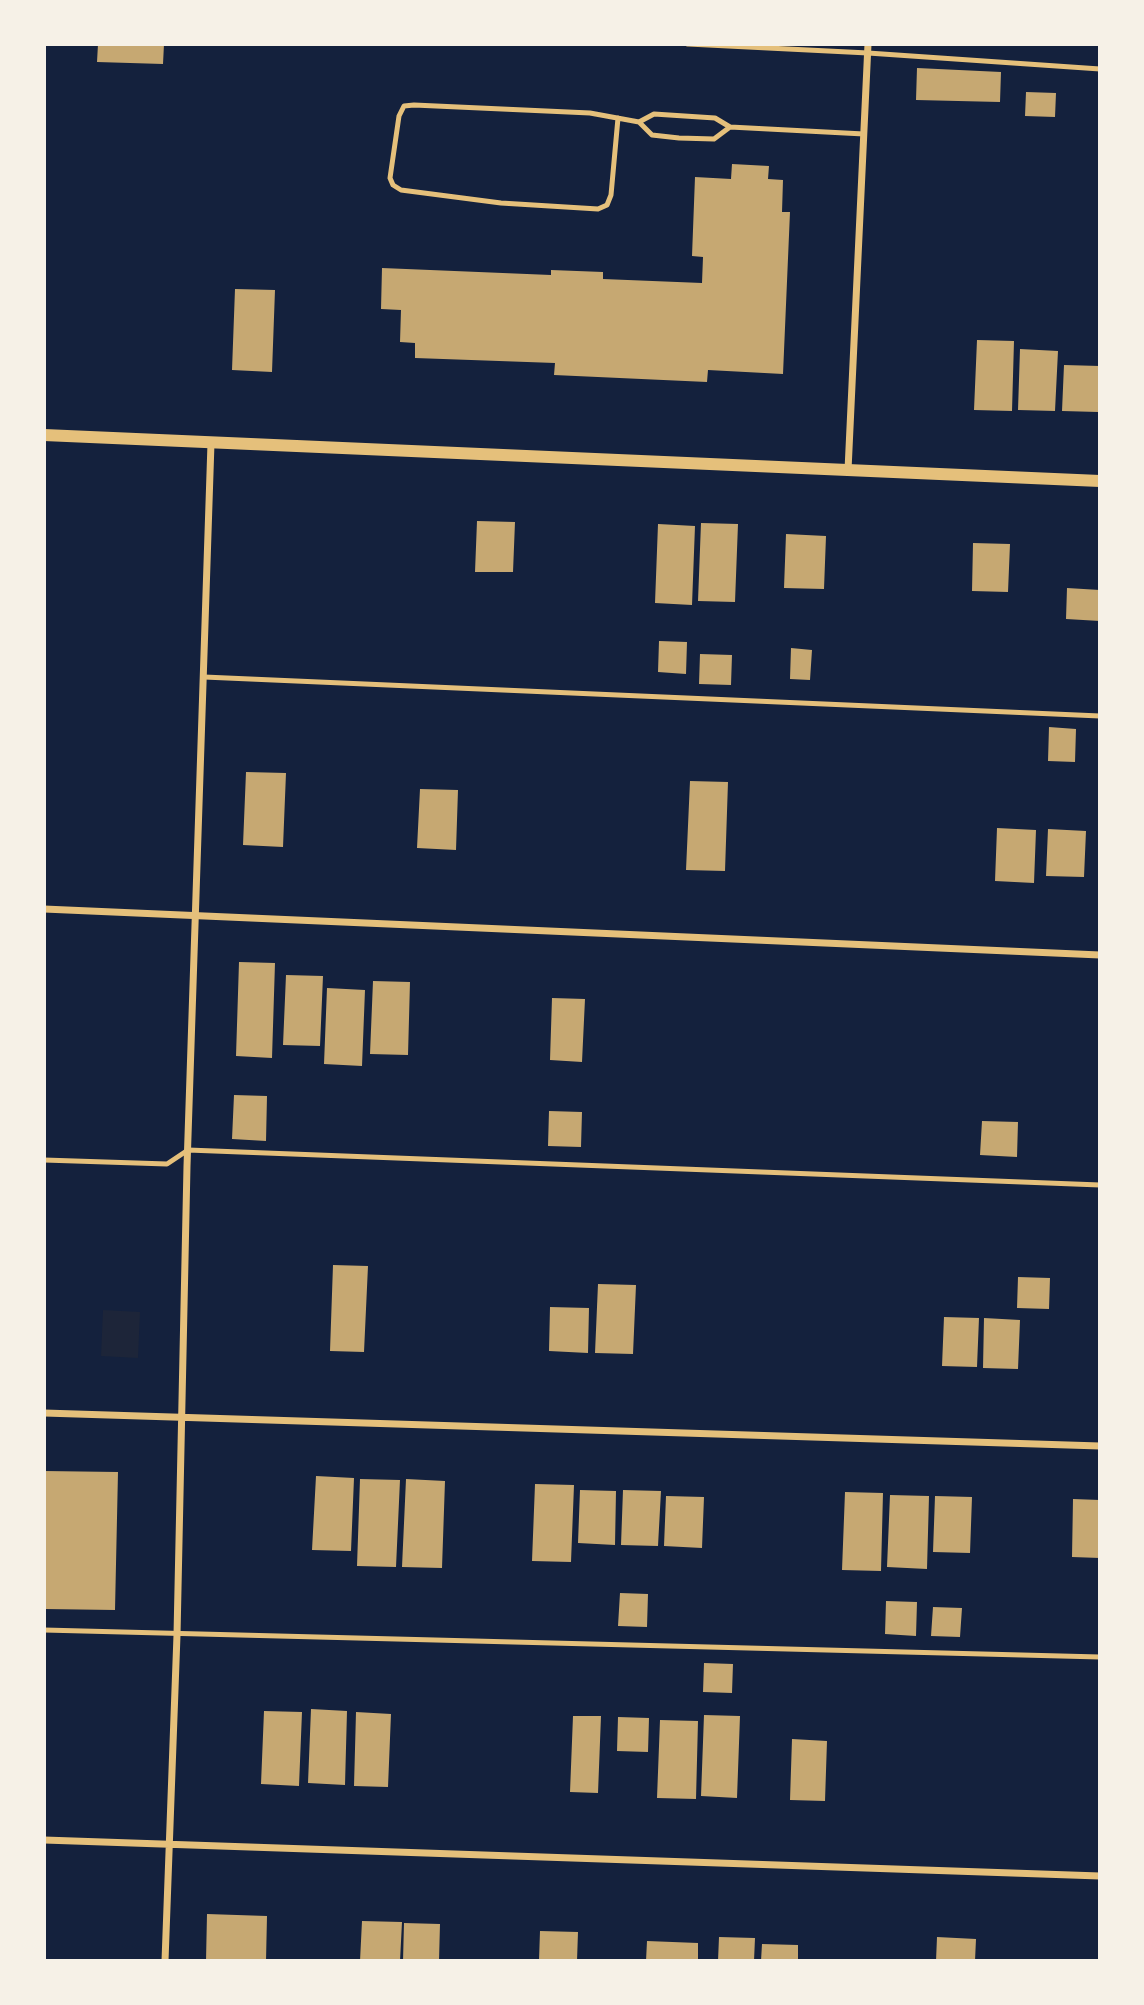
<!DOCTYPE html>
<html>
<head>
<meta charset="utf-8">
<style>
  body { margin:0 }
  #map { position:relative; width:1144px; height:2005px; overflow:hidden; background:#14213d; font-family:"Golos Text",sans-serif }
  canvas { display:block }
  .frame { position:absolute; inset:0; border:46px solid #f6f1e7; pointer-events:none }
</style>
</head>
<body>
<div id="map">
<canvas width="1144" height="2005"></canvas>
<div class="frame"></div>
</div>
<script>
const g = document.querySelector('canvas').getContext('2d');
g.lineJoin = 'round';
function fill(path, color) {
  g.fillStyle = color;
  g.fill(path, 'evenodd');
}
function trace(path, color, width, dash) {
  g.strokeStyle = color;
  g.lineWidth = width;
  g.lineCap = dash ? 'butt' : 'round';
  g.setLineDash(dash || []);
  g.stroke(path);
}
fill(new Path2D(`
  M103,1310L140,1312L138,1358L101,1356Z`), '#1d2539');
fill(new Path2D(`
  M98,44H164L163,64L97,62Z
  M917,68L1001,72L1000,102L916,100Z
  M1026,92L1056,93L1055,117L1025,116Z
  M732,164L769,166L768,179L783,180L782,212H790L783,374L708,370L707,382L554,375L555,363L415,358V343L400,342L401,310L381,309L382,268L551,275V270L603,272V279L702,283L703,257L692,256L695,177L731,179Z
  M235,289L275,290L272,372L232,370Z
  M977,340L1014,341L1012,411L974,410Z
  M1020,349L1058,351L1055,411L1018,410Z
  M1064,365L1100,366L1098,412L1062,411Z
  M477,521L515,522L513,572H475Z
  M701,523L738,524L735,602L698,601Z
  M658,524L695,526L692,605L655,603Z
  M786,534L826,536L824,589L784,588Z
  M973,543L1010,544L1008,592L972,591Z
  M1067,588L1100,590V621L1066,619Z
  M659,641L687,642L686,674L658,672Z
  M791,648L812,650L810,680L790,679Z
  M700,654L732,655L731,685L699,684Z
  M1049,727L1076,729L1075,762L1048,761Z
  M246,772L286,773L283,847L243,845Z
  M690,781L728,782L725,871L686,870Z
  M420,789L458,790L456,850L417,848Z
  M997,828L1036,830L1034,883L995,881Z
  M1048,829L1086,831L1084,877L1046,876Z
  M239,962L275,963L272,1058L236,1056Z
  M286,975L323,976L320,1046L283,1045Z
  M373,981L410,982L408,1055L370,1054Z
  M327,988L365,990L362,1066L324,1064Z
  M552,998L585,999L582,1062L550,1060Z
  M234,1095L267,1096L266,1141L232,1139Z
  M549,1111L582,1112L581,1147L548,1146Z
  M982,1121L1018,1122L1017,1157L980,1155Z
  M333,1265L368,1266L364,1352L330,1351Z
  M1018,1277L1050,1278L1049,1309L1017,1308Z
  M598,1284L636,1285L633,1354L595,1353Z
  M550,1307L589,1308L588,1353L549,1351Z
  M944,1317L979,1318L977,1367L942,1366Z
  M984,1318L1020,1320L1018,1369L983,1368Z
  M44,1471L118,1472L115,1610L44,1609Z
  M316,1476L354,1478L351,1551L312,1550Z
  M360,1479L400,1480L396,1567L357,1566Z
  M406,1479L445,1481L442,1568L402,1567Z
  M535,1484L574,1485L571,1562L532,1561Z
  M580,1490L616,1491L615,1545L578,1543Z
  M623,1490L661,1491L658,1546L621,1545Z
  M845,1492L883,1493L881,1571L842,1570Z
  M890,1495L929,1496L927,1569L887,1567Z
  M666,1496L704,1497L702,1548L664,1546Z
  M935,1496L972,1497L970,1553L933,1552Z
  M1073,1499L1100,1500V1558L1072,1557Z
  M620,1593L648,1594L647,1627L618,1626Z
  M886,1601L917,1602L916,1636L885,1634Z
  M933,1607L962,1608L960,1637L931,1636Z
  M704,1663L733,1664L732,1693L703,1692Z
  M311,1709L347,1711L345,1785L308,1783Z
  M264,1711L302,1712L299,1786L261,1784Z
  M356,1712L391,1714L388,1787L354,1786Z
  M704,1715L740,1716L737,1798L701,1796Z
  M573,1716H601L598,1793L570,1792Z
  M618,1717L649,1718L648,1752L617,1751Z
  M660,1720L698,1721L696,1799L657,1798Z
  M792,1739L827,1741L825,1801L790,1800Z
  M207,1914L267,1916L266,1961H206Z
  M362,1921L402,1922L400,1961H360Z
  M404,1923L440,1924L439,1961H403Z
  M540,1931L578,1932L577,1961H539Z
  M719,1937L755,1938L754,1961H718Z
  M937,1937L976,1939L975,1961H936Z
  M647,1941L698,1943V1961H646Z
  M762,1944L798,1945V1961H761Z`), '#c6a872');
trace(new Path2D(`
  M688,44L868,53L1100,69
  M618,118L611,195L607,205L598,209L501,203L401,190L393,185L390,178L399,116L404,106L414,105L590,113L639,122L654,114L715,118L730,127
  M639,122L652,135L679,138L714,139L730,127L864,134
  M204,677L1100,716
  M44,1160L167,1164L188,1150L1100,1185
  M44,1630L1100,1657`), '#e5c07b', 5);
trace(new Path2D(`
  M848,470L868,44
  M44,909L1100,955
  M44,1413L1100,1446
  M44,1840L1100,1876
  M165,1961L177,1635L187,1166L211,443`), '#e5c07b', 7);
trace(new Path2D(`
  M44,435L1100,481`), '#e5c07b', 12);
</script>
</body>
</html>
